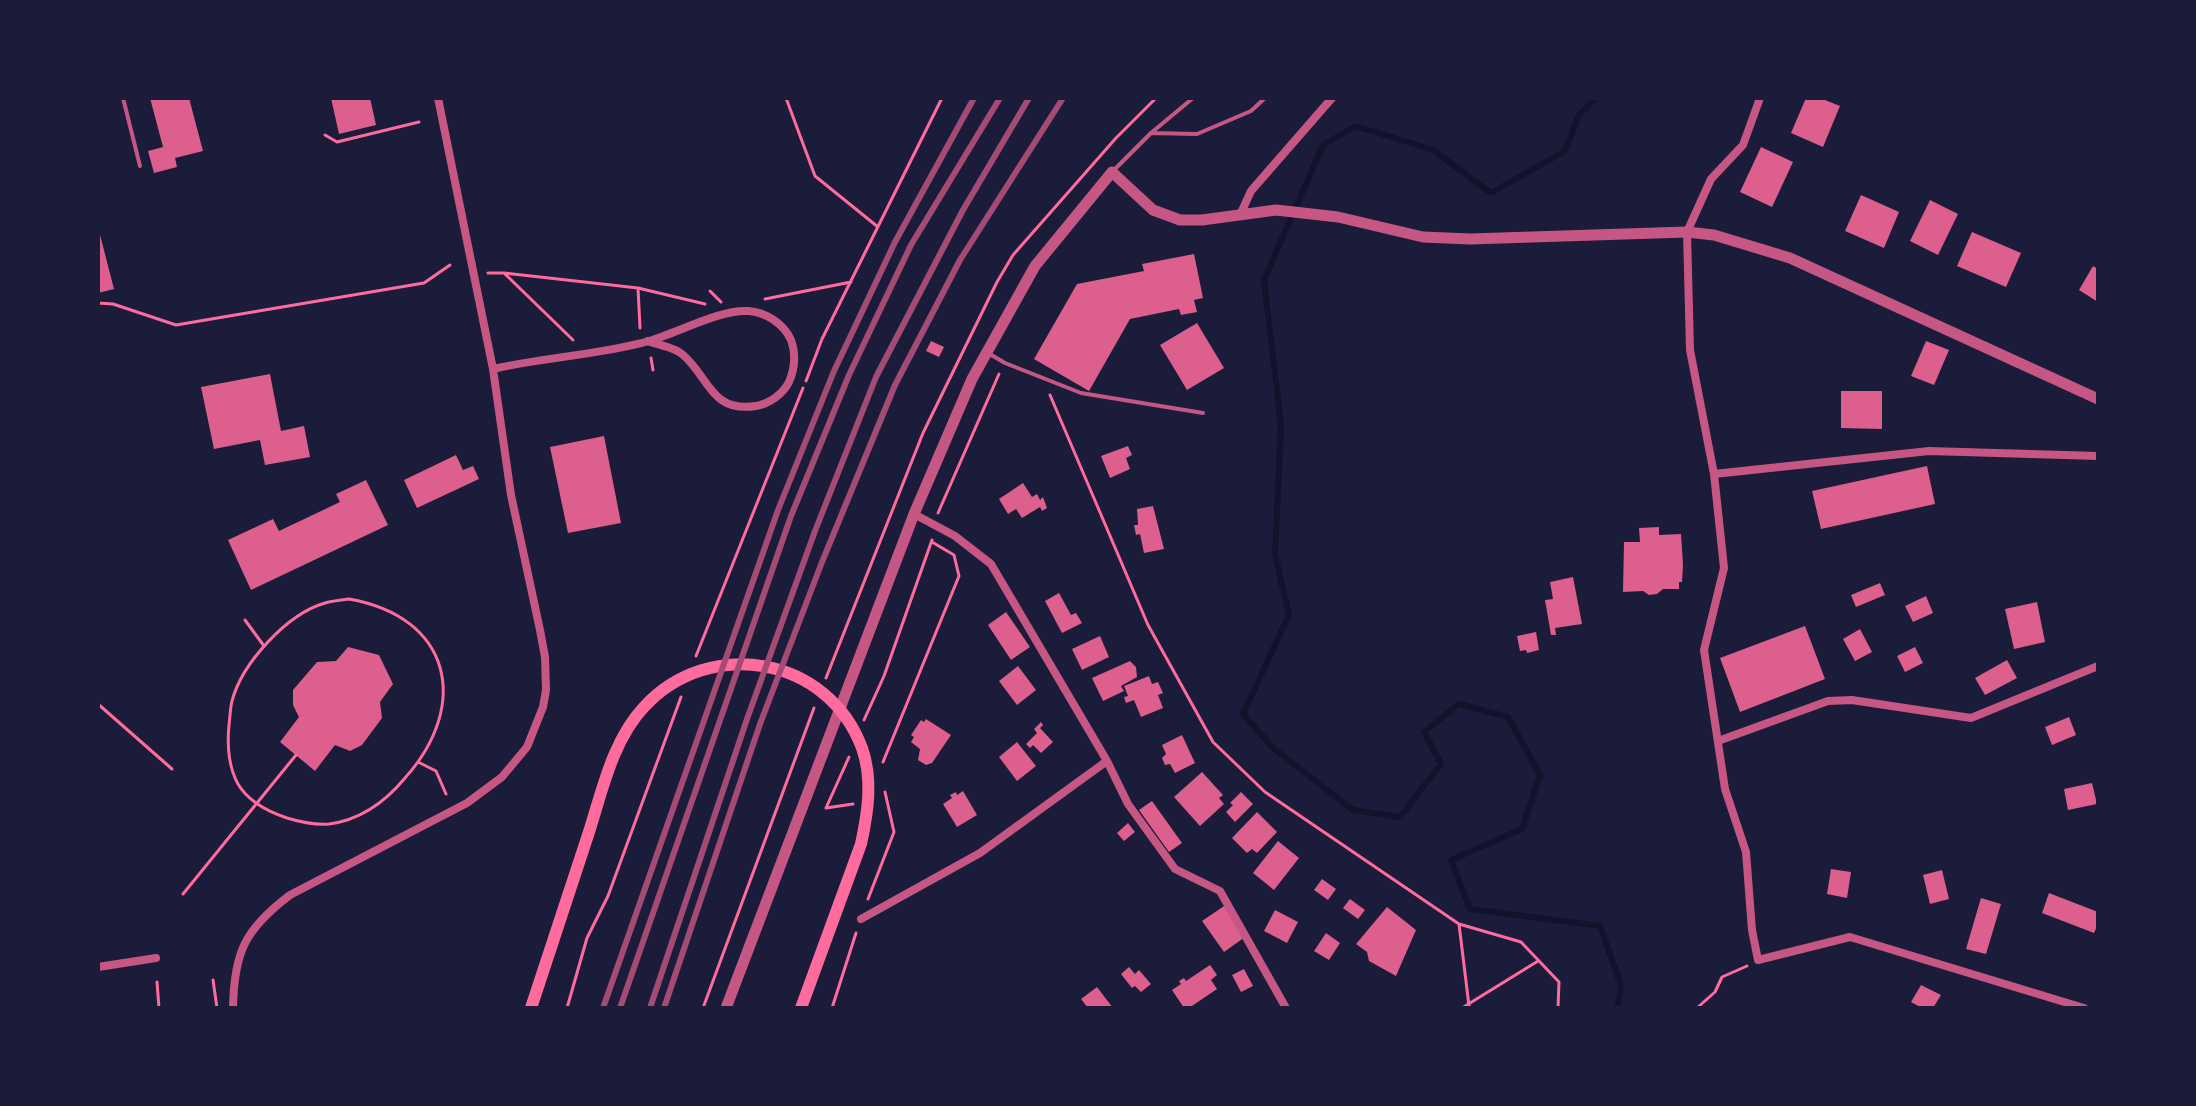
<!DOCTYPE html>
<html>
<head>
<meta charset="utf-8">
<style>
  body { margin:0 }
  #map { position:relative; width:2196px; height:1106px; overflow:hidden; background:#1b1b3a; font-family:"Fira Sans",sans-serif }
  canvas { display:block }
  .frame { position:absolute; inset:0; border:100px solid #1b1b3a; pointer-events:none }
</style>
</head>
<body>
<div id="map">
<canvas width="2196" height="1106"></canvas>
<div class="frame"></div>
</div>
<script>
const g = document.querySelector('canvas').getContext('2d');
g.lineJoin = 'round';
function trace(path, color, width, dash) {
  g.strokeStyle = color;
  g.lineWidth = width;
  g.lineCap = dash ? 'butt' : 'round';
  g.setLineDash(dash || []);
  g.stroke(path);
}
function fill(path, color) {
  g.fillStyle = color;
  g.fill(path, 'evenodd');
}
trace(new Path2D(`
  M1596,98L1579,115L1565,151L1491,193L1433,150L1356,126L1323,145L1264,280L1281,425L1275,555L1289,615L1243,714L1273,748L1353,810L1400,817L1441,764L1424,732L1459,704L1508,717L1540,775L1522,829L1451,860L1470,909L1600,926L1621,985L1618,1008`), '#12122b', 6);
fill(new Path2D(`
  M150,98H189L203,151L175,158L177,167L154,173L148,151L163,147Z
  M331,98H370L376,125L339,134Z
  M1806,98H1820L1840,106L1823,147L1791,133Z
  M1761,147L1793,162L1772,207L1740,192Z
  M1861,195L1899,212L1884,248L1845,231Z
  M1930,200L1958,214L1938,255L1910,241Z
  M99,231L114,289L98,293V232Z
  M1972,232L2021,253L2006,287L1957,266Z
  M1194,254L1203,298L1194,300L1197,312L1181,315L1179,309L1130,319L1089,391L1034,359L1077,284L1144,271L1142,264Z
  M2093,266L2098,269V302L2079,290Z
  M1197,323L1224,368L1187,390L1160,345Z
  M931,341L944,347L939,357L926,351Z
  M1926,341L1949,350L1934,385L1911,376Z
  M270,374L281,431L304,426L310,457L265,465L260,440L214,449L201,387Z
  M1841,391H1882V429L1841,428Z
  M604,436L621,523L568,533L550,447Z
  M1128,446L1132,455L1126,458L1130,469L1110,478L1101,456Z
  M456,455L463,470L473,466L479,479L417,508L404,480Z
  M1927,466L1935,504L1821,529L1812,491Z
  M366,480L388,525L251,590L228,540L273,519L279,531L340,502L336,494Z
  M1023,483L1032,497L1037,494L1040,500L1043,497L1047,508L1042,511L1040,507L1022,518L1016,509L1008,514L999,499Z
  M1153,506L1164,549L1144,553L1140,534L1136,535L1134,525H1138L1137,509Z
  M1659,527V535L1681,534L1683,565L1682,582H1679V589H1663L1657,594L1649,595L1643,591L1623,592L1624,542H1640L1639,528Z
  M1573,577L1582,624L1555,628L1556,635H1551L1545,600L1553,599L1550,582Z
  M1880,583L1885,595L1856,607L1851,595Z
  M1059,593L1071,615L1076,613L1082,623L1062,633L1045,601Z
  M1926,596L1933,613L1913,622L1905,606Z
  M2037,602L2045,642L2014,649L2005,609Z
  M1006,612L1030,647L1011,660L988,625Z
  M1805,626L1825,679L1740,712L1720,658Z
  M1860,629L1872,652L1855,661L1843,639Z
  M1536,632L1539,650L1527,653L1526,650L1520,651L1517,636Z
  M1100,636L1109,657L1082,670L1072,649Z
  M348,647L379,655L393,684L380,702L382,718L362,745L350,751L335,745L315,771L280,742L299,717L293,705V690L317,662L336,661Z
  M1915,647L1923,663L1905,672L1897,656Z
  M2007,660L2017,678L1985,695L1975,678Z
  M1130,661L1136,667L1137,677L1121,686L1124,691L1103,701L1092,678Z
  M1018,666L1036,690L1017,705L999,681Z
  M1149,676L1152,684L1158,682L1163,693L1158,695L1163,708L1141,717L1134,700L1126,703L1124,697L1128,696L1124,686Z
  M2069,717L2076,735L2052,745L2045,727Z
  M926,719L951,735L932,763L926,765L918,760L920,749L911,742L914,737L911,735L921,720L924,722Z
  M1041,722L1043,725L1040,728L1053,742L1041,753L1033,745L1030,748L1026,744L1037,733L1034,729Z
  M1182,735L1195,763L1175,773L1170,764L1165,765L1162,758L1166,754L1162,745Z
  M1017,742L1036,766L1017,781L999,757Z
  M1202,772L1223,795L1219,798L1224,804L1200,826L1174,797Z
  M2092,783L2097,804L2068,810L2064,789Z
  M963,791L977,815L957,827L943,804L952,798L950,795L956,792L957,795Z
  M1241,792L1253,804L1235,822L1226,812L1233,805L1230,803Z
  M1152,801L1182,843L1169,852L1139,810Z
  M1257,812L1277,832L1257,853L1252,849L1247,853L1232,838Z
  M1128,823L1135,832L1124,841L1117,833Z
  M1278,841L1299,858L1274,890L1253,873Z
  M1831,869L1851,872L1847,898L1827,894Z
  M1942,870L1949,899L1930,904L1923,875Z
  M1322,879L1336,889L1328,900L1314,890Z
  M2049,893L2098,912V924L2094,933L2042,913Z
  M1981,898L2001,904L1986,954L1966,949Z
  M1350,899L1365,910L1358,919L1343,908Z
  M1224,906L1245,937L1224,952L1202,921Z
  M1387,907L1416,930L1396,976L1369,961L1367,952L1356,944Z
  M1275,910L1298,922L1287,943L1264,931Z
  M1326,933L1340,943L1329,960L1314,951Z
  M1210,965L1217,975L1211,980L1217,989L1189,1008H1184L1172,990L1181,984L1179,981L1184,978L1186,981Z
  M1129,967L1135,974L1139,970L1151,984L1141,992L1135,986L1132,988L1121,974Z
  M1244,969L1253,986L1241,992L1232,975Z
  M1921,985L1941,995L1933,1008H1922L1911,1002Z
  M1097,987L1113,1008H1088L1081,999Z`), '#dd5f8e');
trace(new Path2D(`
  M786,98L815,176L878,227
  M325,135L337,142L419,122
  M488,273H504L638,288L705,304
  M504,273L573,340
  M638,288L640,328
  M710,291L721,302
  M765,299L851,282
  M98,303L113,304L176,325L424,283L450,265
  M651,358L653,370
  M806,381L822,339L942,98
  M1050,395L1148,625L1213,742L1265,792L1459,924L1521,942L1559,982L1558,1008
  M938,513L999,374
  M349,599C451,617 471,704 405,778C386,801 360,820 329,824C316,825 300,822 287,818C269,812 248,801 238,784C228,766 227,746 229,725C230,718 230,709 232,701C242,663 287,614 325,603C332,601 341,600 349,599Z
  M245,620L264,646
  M696,656L803,388
  M826,678L923,433L997,282L1013,255L1116,138L1156,98
  M98,704L172,769
  M864,720L884,676L932,540
  M418,762L436,771L446,794
  M883,762L959,576L954,555L932,542
  M826,808L849,757
  M826,808L853,804
  M183,894L296,755
  M868,899L894,832L885,792
  M1459,924L1469,1006L1471,1008
  M213,980L217,1008
  M157,982L159,1008
  M567,1008L587,938L608,896L681,697
  M703,1008L814,708
  M832,1008L856,933
  M1462,1008L1538,961
  M1697,1008L1715,992L1722,977L1747,966`), '#ff6b9d', 3);
trace(new Path2D(`
  M123,98L140,166
  M1151,133L1197,134L1251,111L1265,98
  M1112,172L1151,133L1193,98
  M988,353L1005,363L1081,393L1203,413`), '#c65784', 4);
trace(new Path2D(`
  M1760,98L1743,145L1711,179L1687,232L1690,350L1714,474L1724,568L1704,650L1725,789L1746,852L1752,930L1758,960L1850,937L2084,1008
  M1240,215L1251,191L1332,98
  M493,369C545,357 599,355 649,341C677,333 721,309 748,311C766,312 784,324 791,340C796,354 795,368 789,382C783,394 769,404 756,406C710,413 709,376 682,354C674,347 658,345 648,341
  M1714,474L1929,451L2098,456
  M914,514L955,536L991,564L1107,761L1128,804L1175,869L1220,891L1286,1008
  M1718,741L1828,701L1852,700L1971,718L2098,666
  M861,919L980,853L1107,761
  M98,967L156,958
  M233,1008C234,952 245,929 290,895L467,803L502,777L527,747L543,707L546,690L545,657L540,630L511,495L493,369L438,98`), '#c65784', 8);
trace(new Path2D(`
  M726,1008L914,514L972,379L1035,266L1112,172L1153,210L1180,220H1202L1276,210L1338,217L1423,237L1470,239L1687,232L1714,235L1790,258L2098,399`), '#c65784', 11);
trace(new Path2D(`
  M531,1008C550,950 569,892 588,835C602,792 612,741 644,707C709,636 828,656 862,748C873,779 868,812 861,844L801,1008`), '#ff6b9d', 12);
trace(new Path2D(`
  M603,1008L778,510L834,371L895,242L974,98
  M620,1008L791,516L849,375L911,245L1000,98
  M650,1008L747,719L815,531L876,377L963,210L1029,98
  M664,1008L760,724L822,562L895,385L960,260L1063,98`), '#a44b75', 6);
</script>
</body>
</html>
